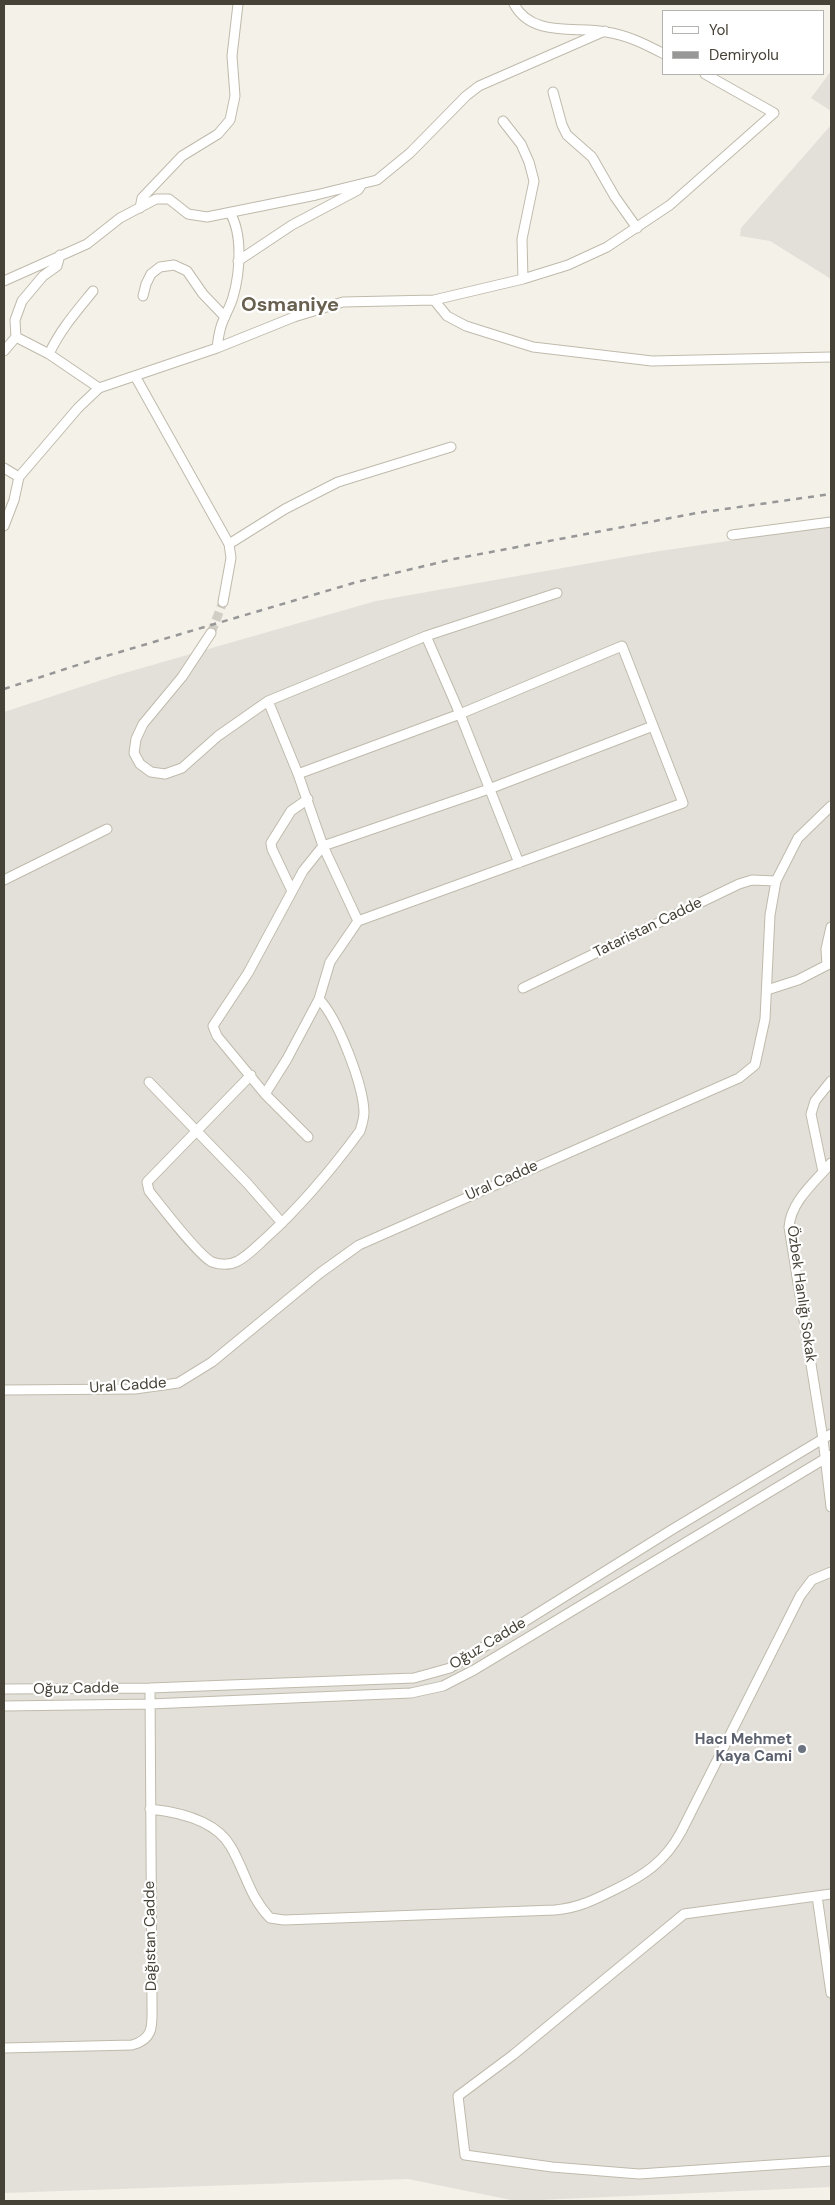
<!DOCTYPE html>
<html>
<head>
<meta charset="utf-8">
<style>
  body { margin:0 }
  #map { position:relative; width:835px; height:2205px; overflow:hidden; background:#f4f1e9; font-family:"DM Sans",sans-serif }
  canvas { display:block }
  .frame { position:absolute; inset:0; border:5px solid #474237; pointer-events:none }
  .legend { position:absolute; left:662px; top:10px; width:162px; height:65px; box-sizing:border-box; background:#fff; border:1px solid #b5b3af; margin:0; padding:6px 9px; list-style:none; font-size:15px; color:#474237 }
  .legend li { display:flex; align-items:center; gap:10px; height:25px }
  .legend b { width:25px; border:1px solid #b5b3af }
</style>
</head>
<body>
<div id="map">
<canvas width="835" height="2205"></canvas>
<div class="frame"></div>
<ul class="legend">
<li><b style="height:6px;background:#fff"></b>Yol</li>
<li><b style="height:6px;background:#979797"></b>Demiryolu</li>
</ul>
</div>
<script>
const g = document.querySelector('canvas').getContext('2d');
g.lineJoin = 'round';
function fill(path, color) {
  g.fillStyle = color;
  g.fill(path, 'evenodd');
}
function trace(path, color, width, dash) {
  g.strokeStyle = color;
  g.lineWidth = width;
  g.lineCap = dash ? 'butt' : 'round';
  g.setLineDash(dash || []);
  g.stroke(path);
}
function write(font, color, halo, rows, align = 'center') {
  g.font = font + ' "DM Sans",sans-serif';
  g.lineWidth = 4.5;
  g.setLineDash([]);
  g.textBaseline = 'middle';
  g.strokeStyle = halo;
  g.fillStyle = color;
  for (const [text, x, y, turn = 0] of rows) {
    g.save();
    g.translate(x, y);
    g.rotate((+turn || 0) * Math.PI / 180);
    g.textAlign = isNaN(turn) ? turn : align;
    if (halo) g.strokeText(text, 0, 0);
    g.fillText(text, 0, 0);
    g.restore();
  }
}
fill(new Path2D(`
  M831,71V111L811,98Z
  M831,125V279L770,241L740,236L741,228Z
  M831,526V2187L516,2201L408,2179L4,2193V712L114,676L376,601L653,552Z`), '#e3e0da');
trace(new Path2D(`
  M211,633L223,602`), '#d1cec5', 9, [9, 4.5]);
const minor = new Path2D(`
  M514,4C532,38 576,26 606,32C627,35 645,44 664,54
  M553,92L562,125L567,135L592,157L615,197L637,228
  M503,121L521,144L529,162L534,181L522,239L523,279
  M140,208L142,198L182,156L218,134L230,120L235,96L232,56L238,4
  M60,255L57,266L43,276L22,301L15,320L16,337L49,354L99,388
  M238,261L292,225L358,190L362,184
  M4,281L87,244L120,218L156,199H169L188,214L207,217L316,195L377,180L410,153L466,96L479,86L605,31
  M143,296L146,284L151,274L160,267L174,265L187,271L203,294L225,317
  M434,300L447,316L466,326L533,347L652,361L831,357
  M217,348C218,339 219,330 223,321C226,313 231,305 233,297C240,273 243,234 230,213
  M4,351L16,337
  M49,354C60,330 76,312 93,291
  M135,376L229,544L231,558L223,602
  M4,468L19,477
  M4,526L14,500L19,477L78,408L99,388L217,348L294,317L343,302L434,300L523,279L568,265L607,247L670,205L774,113L705,74
  M732,535L831,522
  M229,544L285,509L338,482L451,447
  M211,633L182,677L143,724L136,739L134,753L140,764L151,772L165,774L182,768L218,736L268,701L426,636L557,593
  M426,636L460,714L519,863
  M268,701L298,774L323,846L358,921
  M4,880L107,829
  M292,891L272,849L271,843L291,811L308,799
  M827,965L826,949L831,927
  M523,988L739,884L752,880L776,881
  M767,990L798,980L831,963
  M251,1075L147,1182L149,1191C161,1206 198,1255 212,1262C220,1265 230,1265 238,1261C249,1255 258,1245 267,1237C302,1205 332,1169 360,1131C362,1124 364,1119 364,1112C363,1084 338,1019 319,999
  M149,1082L247,1183L282,1223
  M265,1094L287,1059L319,999L330,962L358,921L683,803L622,646L460,714L298,774
  M308,1137L265,1094L217,1036L213,1026L248,973L303,871L323,846L489,789L653,726
  M831,1163C815,1182 791,1201 789,1227L823,1439L831,1507
  M823,1172L811,1114L815,1101L831,1081
  M4,1390L135,1389L178,1383L212,1362L320,1273L359,1245L739,1078L755,1065L765,1019L770,915L776,881L798,838L831,806
  M4,1689L150,1688L414,1678L450,1668L673,1529L831,1434
  M4,1706L150,1704L411,1693L443,1686L474,1670L831,1455
  M150,1809C178,1812 216,1820 231,1847C246,1873 249,1896 270,1918L284,1920L555,1910C578,1908 594,1900 614,1890C643,1876 665,1862 681,1832L800,1596L812,1580L831,1572
  M831,1894L684,1914L513,2055L458,2096L465,2155L552,2167L639,2174L831,2161
  M817,1896L831,1993
  M4,2048L132,2045C155,2039 152,2024 152,2003L150,1688`);
trace(minor, '#bfbaab', 11);
trace(minor, '#fff', 9);
trace(new Path2D(`
  M4,689L96,659L357,582L454,559L697,513L831,494`), '#979797', 2.5, [6, 6]);
for (const [x, y, r, color] of [
  [802,1749,5,"#6b7280"]
]) {
  const dot = new Path2D();
  dot.arc(x, y, r, 0, 2 * Math.PI);
  g.fillStyle = color;
  g.fill(dot);
  trace(dot, '#fff', 2);
}
write('15px', '#474237', '#fff', [
  ["Tataristan Cadde",648,928,-26],
  ["Ural Cadde",502,1181,-24],
  ["Özbek Hanlığı Sokak",801,1294,82],
  ["Ural Cadde",128,1386,-4],
  ["Oğuz Cadde",488,1644,-31],
  ["Oğuz Cadde",76,1689,-1],
  ["Dağıstan Cadde",151,1936,-91]
]);
write('bold 15px', '#5b616d', '#fff', [
  ["Hacı Mehmet",792,1740],
  ["Kaya Cami",792,1757]
], 'right');
write('bold 20px', '#69614f', '#fff', [
  ["Osmaniye",290,306]
]);
</script>
</body>
</html>
